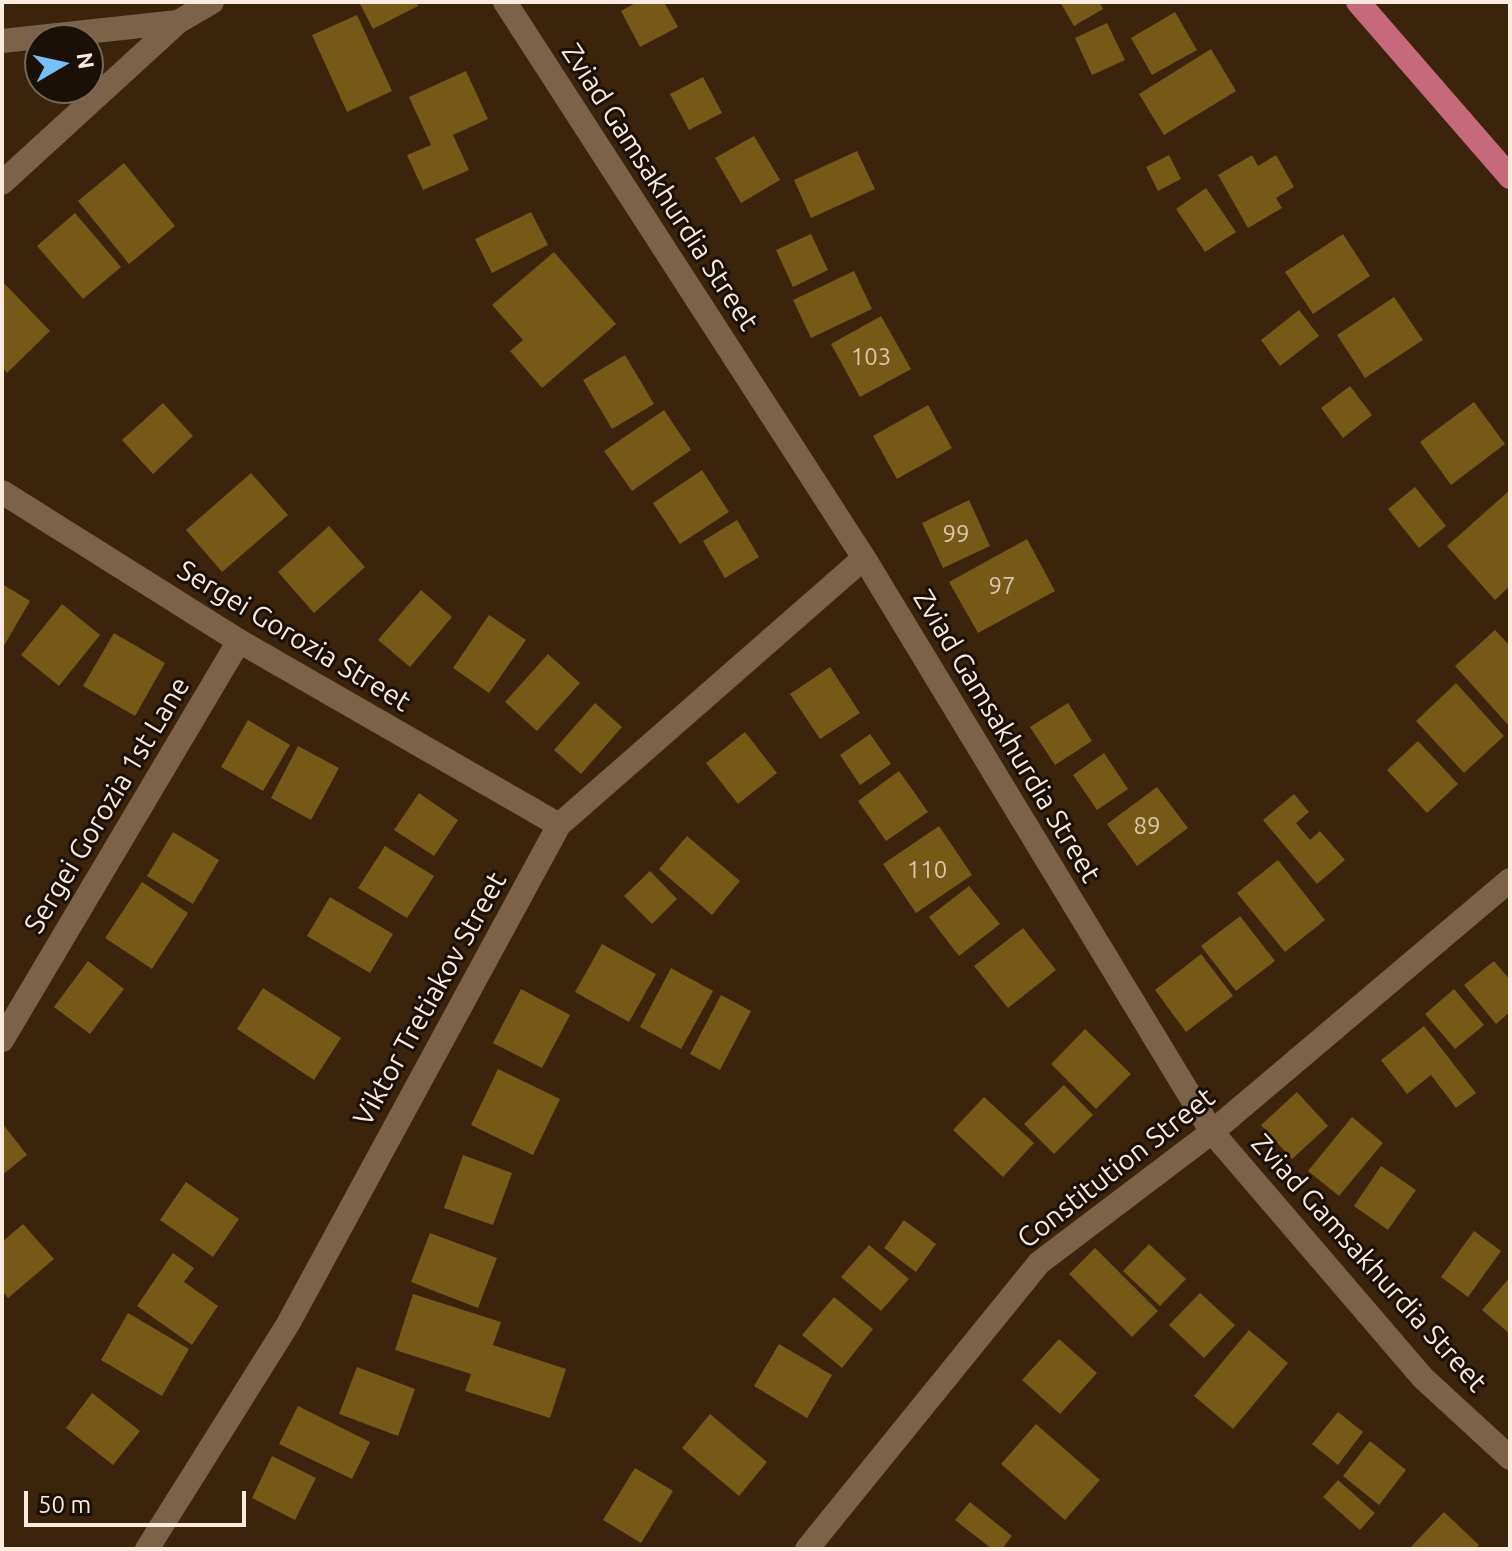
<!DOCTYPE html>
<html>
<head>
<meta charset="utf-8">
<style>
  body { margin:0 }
  #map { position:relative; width:1512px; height:1551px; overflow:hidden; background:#3b230c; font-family:Ubuntu,sans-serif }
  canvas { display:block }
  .frame { position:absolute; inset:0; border:4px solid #fbebde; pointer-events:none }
  .north { position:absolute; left:24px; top:24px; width:80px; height:80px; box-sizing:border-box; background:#1a1006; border:2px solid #74685c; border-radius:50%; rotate:81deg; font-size:22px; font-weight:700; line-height:32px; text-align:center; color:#fbebde }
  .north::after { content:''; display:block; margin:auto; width:28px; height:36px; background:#76c0f7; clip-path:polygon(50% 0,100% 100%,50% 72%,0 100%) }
  .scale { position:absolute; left:24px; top:1491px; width:222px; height:36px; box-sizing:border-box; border:4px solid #fbebde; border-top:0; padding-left:10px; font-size:24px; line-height:28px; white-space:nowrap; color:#fbebde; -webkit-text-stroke:6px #1a1006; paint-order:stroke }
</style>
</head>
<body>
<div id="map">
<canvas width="1512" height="1551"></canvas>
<div class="frame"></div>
<div class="north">N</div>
<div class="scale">50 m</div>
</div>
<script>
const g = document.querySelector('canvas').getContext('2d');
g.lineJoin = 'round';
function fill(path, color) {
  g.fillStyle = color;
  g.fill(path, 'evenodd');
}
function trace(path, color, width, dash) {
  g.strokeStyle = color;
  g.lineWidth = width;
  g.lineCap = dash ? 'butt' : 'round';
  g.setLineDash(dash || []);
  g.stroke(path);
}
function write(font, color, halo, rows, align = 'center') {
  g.font = font + ' Ubuntu,sans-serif';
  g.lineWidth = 6;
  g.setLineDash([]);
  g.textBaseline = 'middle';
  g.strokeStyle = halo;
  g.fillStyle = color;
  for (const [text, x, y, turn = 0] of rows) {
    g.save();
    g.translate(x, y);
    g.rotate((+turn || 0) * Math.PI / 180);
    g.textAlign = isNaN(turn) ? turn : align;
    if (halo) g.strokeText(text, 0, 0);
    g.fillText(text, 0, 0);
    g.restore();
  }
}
fill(new Path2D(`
  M359,2H416L418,6L373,29Z
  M637,2H664L678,27L640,47L621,11Z
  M1060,2H1099L1103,9L1074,26Z
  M1175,12L1197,50L1152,75L1131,38Z
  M357,15L392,91L347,112L312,35Z
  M1107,23L1125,60L1092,75L1075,38Z
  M1211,49L1236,91L1164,135L1139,94Z
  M466,71L488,119L453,135L469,170L423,190L407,155L431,145L409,97Z
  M703,77L722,113L689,130L670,94Z
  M754,136L780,180L741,203L715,158Z
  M857,151L875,189L811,218L794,180Z
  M1169,155L1181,179L1158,191L1146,167Z
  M1252,155L1258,166L1276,155L1294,187L1276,198L1282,208L1248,228L1218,175Z
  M124,163L175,226L129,264L78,201Z
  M1206,188L1236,232L1205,252L1176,209Z
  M531,212L548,245L492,273L475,239Z
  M75,213L121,267L83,299L37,246Z
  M811,234L828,270L793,287L776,250Z
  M1343,234L1370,276L1313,314L1285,272Z
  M554,252L616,324L542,388L510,351L523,340L492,305Z
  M854,271L872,309L811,338L793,300Z
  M2,281L50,331L7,373L2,367Z
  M1394,297L1423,340L1365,378L1337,335Z
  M1299,310L1319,336L1280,366L1261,340Z
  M881,316L911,369L860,397L831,344Z
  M625,355L654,404L612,429L583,380Z
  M1350,386L1372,415L1343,438L1321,408Z
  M1474,402L1505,444L1451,485L1420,442Z
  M163,403L193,436L153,474L122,440Z
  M928,405L952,448L897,479L873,436Z
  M664,410L691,450L632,491L604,451Z
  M702,470L729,512L680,544L653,503Z
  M251,473L288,515L222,572L186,530Z
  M1415,487L1446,526L1419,548L1388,509Z
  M1510,490V586L1495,600L1447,546Z
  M969,500L990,546L943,568L922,523Z
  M737,520L759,557L725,578L703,541Z
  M329,526L365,567L314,613L278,572Z
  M1027,539L1055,591L978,633L949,582Z
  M2,584L30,601L2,649Z
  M421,590L452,617L410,667L378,640Z
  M62,604L100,635L59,686L21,655Z
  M489,615L526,640L489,693L453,668Z
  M1495,630L1510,646V727L1455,666Z
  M114,633L165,663L135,716L83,686Z
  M548,654L580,683L537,731L505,702Z
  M830,667L860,713L820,739L790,694Z
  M1456,683L1504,736L1464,773L1416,721Z
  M595,703L622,727L581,774L554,750Z
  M1068,703L1092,741L1055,765L1030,727Z
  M248,720L290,745L263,791L221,767Z
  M745,732L777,773L738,804L706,763Z
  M870,734L891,764L860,785L840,755Z
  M1418,741L1458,784L1427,813L1387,770Z
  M298,746L339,768L311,820L271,798Z
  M1104,753L1128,789L1097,810L1073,775Z
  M899,771L928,812L886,841L858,801Z
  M1157,787L1188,828L1137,866L1107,824Z
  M419,793L458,820L434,856L394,830Z
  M1294,794L1309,812L1296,823L1310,840L1320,831L1345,860L1317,884L1263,820Z
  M939,826L972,875L916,913L883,864Z
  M173,832L219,860L193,904L147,876Z
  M687,836L740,881L712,915L659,869Z
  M385,846L434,876L407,918L358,888Z
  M1278,860L1325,920L1285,952L1237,893Z
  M650,871L677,899L652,924L624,896Z
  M142,882L188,913L152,969L105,938Z
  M969,886L1000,924L959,956L929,917Z
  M330,897L393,934L370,973L307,936Z
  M1240,916L1275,961L1236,991L1201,946Z
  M1023,928L1056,970L1008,1008L974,966Z
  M602,944L656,974L629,1022L575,992Z
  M1201,954L1233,996L1186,1032L1155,990Z
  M88,961L124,989L90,1034L54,1007Z
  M1494,961L1510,980V1012L1496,1024L1464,985Z
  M671,968L713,991L681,1049L640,1027Z
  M263,988L341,1038L314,1080L237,1029Z
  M521,989L570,1015L542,1068L493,1043Z
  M1454,989L1484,1025L1455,1049L1425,1014Z
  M721,995L751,1011L720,1070L690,1054Z
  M1424,1026L1476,1093L1456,1108L1431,1075L1407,1094L1381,1060Z
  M1085,1029L1131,1074L1096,1109L1051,1064Z
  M498,1069L560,1099L533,1155L471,1125Z
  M1064,1085L1093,1115L1054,1154L1024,1124Z
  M1297,1092L1328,1126L1292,1159L1261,1125Z
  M984,1097L1034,1143L1003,1177L953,1130Z
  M1352,1117L1383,1143L1339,1196L1308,1171Z
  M2,1123L27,1155L2,1175Z
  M463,1155L512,1173L493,1225L444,1208Z
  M1381,1166L1416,1190L1388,1230L1354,1206Z
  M186,1182L239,1219L213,1257L160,1220Z
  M904,1220L936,1244L916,1272L884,1248Z
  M23,1224L54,1259L8,1298L2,1291V1242Z
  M1474,1231L1501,1251L1468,1297L1441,1277Z
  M430,1233L497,1258L478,1308L411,1282Z
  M1149,1244L1186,1279L1160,1306L1123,1271Z
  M869,1245L909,1279L881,1311L841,1277Z
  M1095,1248L1158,1311L1132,1337L1069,1274Z
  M173,1253L194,1268L184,1282L218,1306L192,1345L137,1306Z
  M1510,1277V1334L1482,1310Z
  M1200,1293L1235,1325L1204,1358L1169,1325Z
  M413,1294L501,1322L493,1345L566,1369L550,1418L465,1391L471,1374L395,1350Z
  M834,1297L873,1329L842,1368L802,1335Z
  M128,1313L189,1349L162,1396L101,1360Z
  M1249,1330L1288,1363L1233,1429L1194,1396Z
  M1059,1339L1097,1373L1060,1414L1022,1380Z
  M779,1344L832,1375L807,1418L754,1386Z
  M357,1367L415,1389L398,1436L339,1414Z
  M92,1393L140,1431L113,1465L66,1428Z
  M298,1406L370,1442L352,1479L279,1444Z
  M1338,1412L1363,1432L1338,1465L1312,1444Z
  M710,1414L767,1462L739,1496L682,1448Z
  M1036,1424L1100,1480L1065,1520L1001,1464Z
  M1370,1441L1406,1470L1379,1505L1343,1476Z
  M272,1456L316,1478L295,1520L252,1498Z
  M635,1468L673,1491L641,1543L603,1520Z
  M1338,1480L1375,1513L1360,1530L1323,1497Z
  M970,1502L1012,1536L1002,1549H992L955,1520Z
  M1444,1512L1479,1545L1475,1549H1409Z`), '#775917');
trace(new Path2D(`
  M505,2L864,558L1212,1132L1423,1378L1510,1458
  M2,41L178,22L212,2
  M2,183L178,22
  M2,492L239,641L559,825
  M2,1040L239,641
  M147,1549L288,1324L559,825L864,558
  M807,1549L1039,1263L1212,1132L1510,880`), '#7d624a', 24);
trace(new Path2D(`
  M1358,2L1510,177`), '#c6697a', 24);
write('24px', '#dac6ac', null, [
  ["103",871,357],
  ["99",956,534],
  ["97",1002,586],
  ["89",1147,826],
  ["110",927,870]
]);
write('28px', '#fbebde', '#1a1006', [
  ["Zviad Gamsakhurdia Street",660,187,57],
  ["Sergei Gorozia Street",294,636,31],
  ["Zviad Gamsakhurdia Street",1007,736,59],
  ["Sergei Gorozia 1st Lane",107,805,-59],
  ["Viktor Tretiakov Street",430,999,-61],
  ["Constitution Street",1116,1168,-38],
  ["Zviad Gamsakhurdia Street",1369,1263,48]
]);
</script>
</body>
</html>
